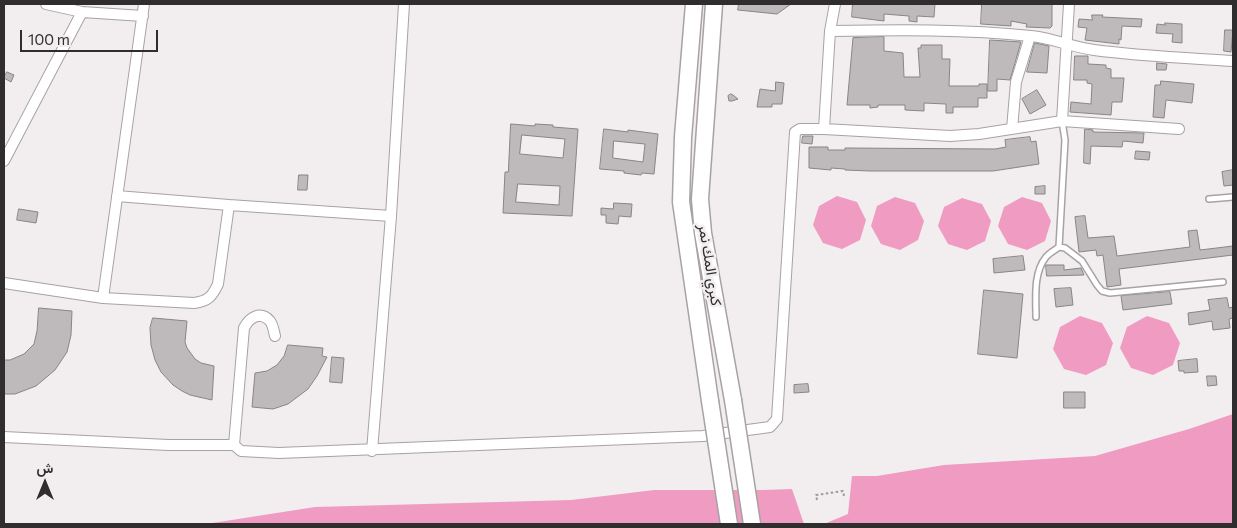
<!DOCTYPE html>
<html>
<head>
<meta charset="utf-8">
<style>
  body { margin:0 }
  #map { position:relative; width:1237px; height:528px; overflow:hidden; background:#f2edef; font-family:Commissioner,Vazirmatn,sans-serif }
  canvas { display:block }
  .frame { position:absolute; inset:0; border:5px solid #2f2d2e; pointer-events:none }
  .north { position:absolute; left:20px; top:458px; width:50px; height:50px; -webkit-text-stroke:4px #f2edef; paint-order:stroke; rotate:0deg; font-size:14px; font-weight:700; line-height:20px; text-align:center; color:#2f2d2e }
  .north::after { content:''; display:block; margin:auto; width:18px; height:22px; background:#2f2d2e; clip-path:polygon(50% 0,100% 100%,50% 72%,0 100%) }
  .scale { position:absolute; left:20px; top:30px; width:138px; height:22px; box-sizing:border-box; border:2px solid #2f2d2e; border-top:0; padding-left:6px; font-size:15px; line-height:18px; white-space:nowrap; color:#2f2d2e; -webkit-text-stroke:4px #f2edef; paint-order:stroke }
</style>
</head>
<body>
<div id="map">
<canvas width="1237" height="528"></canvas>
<div class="frame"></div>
<div class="north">ش</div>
<div class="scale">100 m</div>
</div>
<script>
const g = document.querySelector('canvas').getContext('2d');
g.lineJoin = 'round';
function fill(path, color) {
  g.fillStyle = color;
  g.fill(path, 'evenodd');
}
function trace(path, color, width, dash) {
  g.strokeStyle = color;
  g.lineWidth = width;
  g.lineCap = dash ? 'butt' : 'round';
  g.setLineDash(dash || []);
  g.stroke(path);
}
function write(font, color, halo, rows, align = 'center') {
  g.font = font + ' Commissioner,Vazirmatn,sans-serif';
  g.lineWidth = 5;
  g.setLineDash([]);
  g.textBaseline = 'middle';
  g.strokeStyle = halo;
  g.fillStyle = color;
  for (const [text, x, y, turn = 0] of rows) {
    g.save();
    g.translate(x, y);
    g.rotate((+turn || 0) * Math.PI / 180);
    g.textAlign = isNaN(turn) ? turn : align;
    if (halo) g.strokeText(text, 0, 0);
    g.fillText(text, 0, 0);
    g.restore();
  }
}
fill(new Path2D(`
  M837,196L857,202L866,220L860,240L842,249L823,243L813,225L819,206Z
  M895,197L915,203L924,221L918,240L900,250L881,244L871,226L877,206Z
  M1022,197L1042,203L1051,221L1045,241L1027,250L1008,244L998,226L1004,207Z
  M962,198L982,204L991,221L985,241L967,250L948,244L938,226L944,207Z
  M1080,316L1102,323L1113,343L1106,365L1086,375L1064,369L1053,349L1060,327Z
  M1147,316L1169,323L1180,343L1173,365L1153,375L1131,368L1120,348L1127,327Z
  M1233,414V524H824L848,514L852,476H877L944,465L1095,456L1189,429Z
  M792,489L804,524H206L315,507L571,500L654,490H763Z`), '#f09cc2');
const building = new Path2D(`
  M739,4H791L777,14L738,10Z
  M853,4H935L934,17L917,16V22L909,21V16L884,14V21L852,17Z
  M982,4H1052V26L1050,28L1026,27L1027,24L1011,21V26L981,24Z
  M1092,15H1103L1102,17L1142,19L1141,27L1122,26L1121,40L1119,39V44L1085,40L1087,28L1078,27L1079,19L1092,20Z
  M1165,23L1182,24V43L1172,42L1173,34L1156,33L1157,24L1165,25Z
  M1225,30H1233L1231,52L1224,51Z
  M884,37V51L903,53L904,77H920L918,48H921V45H942V59H950L949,86H979V84H987V98H978V107H953V113H946V104L924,103V111L905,110V105H878V107L870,108V105H847L853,38Z
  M990,40L1021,42L1010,80L997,79V91H988Z
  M1035,43L1049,46L1047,73L1027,72Z
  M1075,56H1088V64L1106,65V68L1111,69V78H1124L1122,102H1112L1111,115L1070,112L1071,102L1091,104L1092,84L1087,83V80H1074Z
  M1157,63L1167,64L1166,70H1157Z
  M7,72L14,75L11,82L4,78Z
  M1161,81L1194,84L1192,103L1166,100L1164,118L1153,117L1155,85H1160Z
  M776,82L784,83L782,104H772V107H757L760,89L775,91Z
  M1037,90L1046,105L1030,114L1022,99Z
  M731,94L733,95L738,99L732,101H729L728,96Z
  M511,124L535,126V124L553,125V127L578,129L572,216L503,213L505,172H508ZM522,135L565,139L563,158L520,154ZM518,184L560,186L559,205L516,202Z
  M604,129L628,132V130L658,134L654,174L642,173L641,175L624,173V171L600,169ZM614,141L645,144L643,162L613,158Z
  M1085,129L1093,130V132L1144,133L1143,143L1123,141L1122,147L1091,146L1090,164L1084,163Z
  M803,136H813L812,144L802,143Z
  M1030,137L1031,142L1036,141L1039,164L993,171H870L845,170V169L831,168V170L809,168V147H828V150H845V148L995,149L1006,147L1005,140Z
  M1136,151L1150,152L1149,160L1135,159Z
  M1233,170V185L1224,186L1222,172Z
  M299,175H308L307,190H298Z
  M1045,186V194H1035V187Z
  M614,203L632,204L631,217L619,216L618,224L606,223V215H601V208L613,209Z
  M19,209L38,212L36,223L17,220Z
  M1085,216L1088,238L1114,236L1117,256L1190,247L1188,231L1197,230L1200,250L1233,246V255L1119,269L1121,285L1107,287L1103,255L1097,256L1096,250L1079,252L1075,217Z
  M1023,256L1025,270L994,273L993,259Z
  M1046,265H1064V270L1081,268L1084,275L1047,276Z
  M1071,288L1073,305L1056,307L1054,289Z
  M984,290L1023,294L1017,358L978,354Z
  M1170,292L1172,304L1123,310L1121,296Z
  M1227,298L1229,308L1233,307V318L1229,319L1230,328L1213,330L1212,321L1189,325L1188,313L1210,310L1208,300Z
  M39,308L72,311L71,335L67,352L55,370L36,386L15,394H4V360H10L24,354L34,344L37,331Z
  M153,318L187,321L185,342L187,348L195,359L201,363L214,366L212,400L190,395L182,391L173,385L161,372L155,360L151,345L150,328Z
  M288,345L323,348L322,356L327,357L317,376L308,389L288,404L273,409L252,407L255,373L267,371L277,365L284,356Z
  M332,357L344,358L342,383L330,382Z
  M1197,359L1198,372L1184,373V371H1179L1178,361Z
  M1207,376H1216L1217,385L1208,386Z
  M808,384L809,392L794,393V385Z
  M1064,392H1085V408H1064Z`);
fill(building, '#beb9bb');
trace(building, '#898486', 1);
const service = new Path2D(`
  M1209,199L1233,197
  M1059,247L1065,248L1082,261L1097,285L1102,291L1110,293L1223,282
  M1036,317C1036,298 1033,273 1046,257C1049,253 1055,250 1059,247L1065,140L1062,121`);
const minor = new Path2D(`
  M46,4L82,12L143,16
  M830,31C897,30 965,29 1031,36C1052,38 1072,47 1094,50C1139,56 1187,58 1233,61
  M1062,121L1069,4
  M824,129L830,31L835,4
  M1012,129L1016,82L1030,36
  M4,161L82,12
  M117,196L229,205L391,216
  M4,283L103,298L194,303C208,301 212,297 218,284L229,205
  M103,298L144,4
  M4,437L168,445H234L241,451L279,453L703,436L770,427L777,419L795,132L800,129H824L950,136L979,134L1062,121L1179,129
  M234,445L244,328C249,318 260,310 270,321C273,325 274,332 275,336
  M372,451L391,216L404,4`);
const trunk = new Path2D(`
  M694,4L683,137L681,202L710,401
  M714,4L700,199L703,233L733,400`);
trace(service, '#a7a2a4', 8);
trace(minor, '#a7a2a4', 12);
trace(trunk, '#a7a2a4', 19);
trace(new Path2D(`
  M817,500L816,495L843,491L844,496`), '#9e9b9c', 2, [2.5, 2.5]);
trace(service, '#fff', 5);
trace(minor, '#fff', 10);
trace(trunk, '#fff', 16);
const trunkBridge = new Path2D(`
  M733,400L752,524
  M710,401L729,524`);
trace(trunkBridge, '#a7a2a4', 19, []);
trace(trunkBridge, '#fff', 16);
write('15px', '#2f2d2e', '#f2edef', [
  ["كبري المك نمر",710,265,81]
]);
</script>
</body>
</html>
